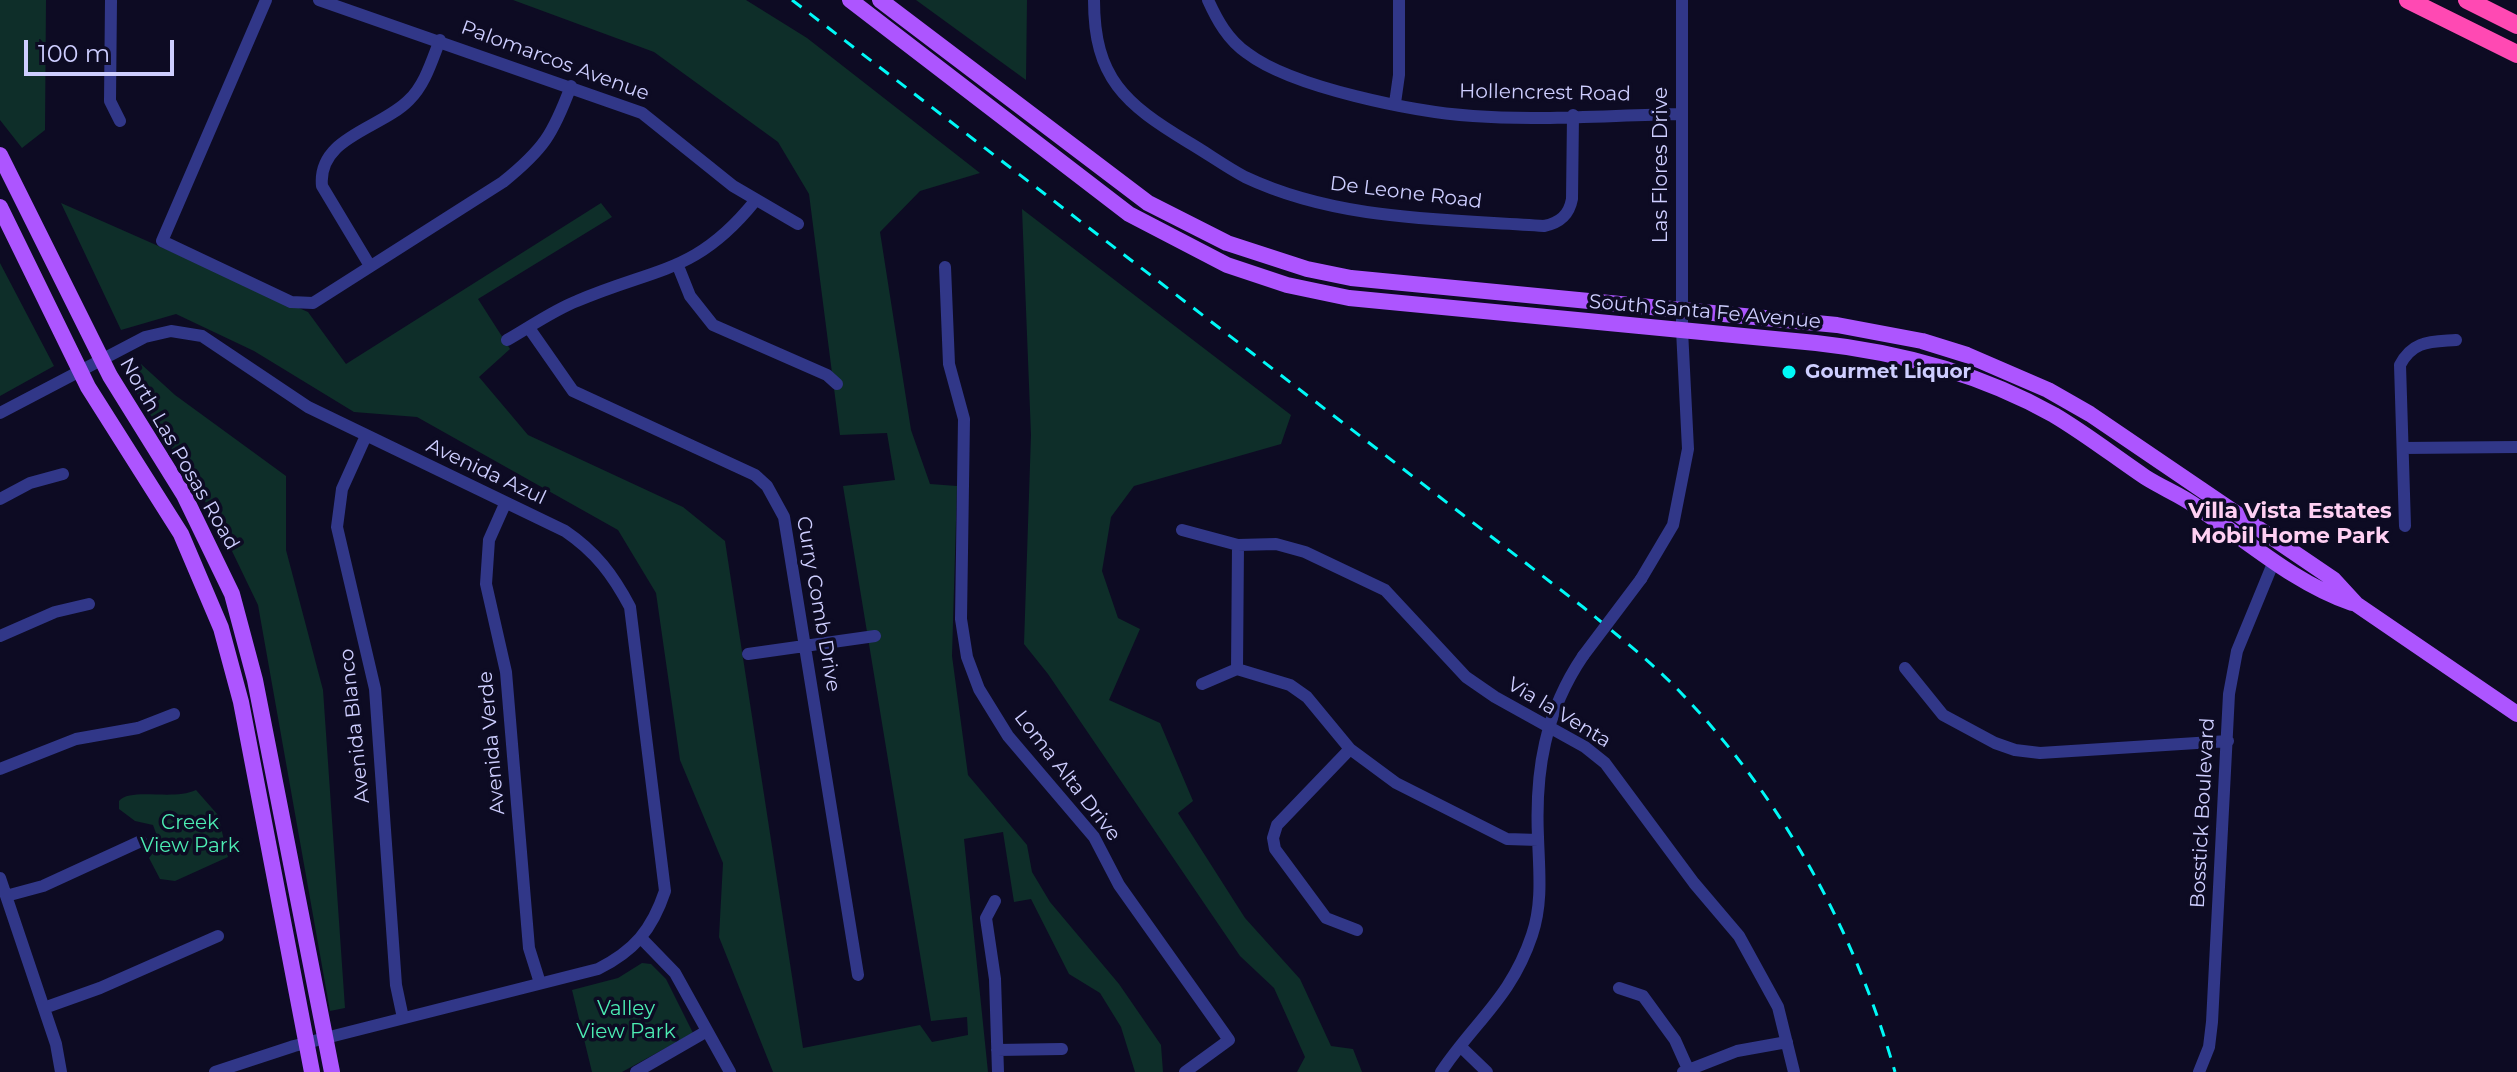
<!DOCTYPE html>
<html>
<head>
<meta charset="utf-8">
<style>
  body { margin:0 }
  #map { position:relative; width:2517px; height:1072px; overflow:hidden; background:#0d0b23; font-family:Montserrat,sans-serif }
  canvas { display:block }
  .scale { position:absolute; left:24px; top:40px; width:150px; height:36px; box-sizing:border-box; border:4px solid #ceceff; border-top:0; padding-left:10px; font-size:24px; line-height:28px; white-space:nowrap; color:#ceceff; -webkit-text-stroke:6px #0d0b23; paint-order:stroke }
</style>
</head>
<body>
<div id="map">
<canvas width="2517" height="1072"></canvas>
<div class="scale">100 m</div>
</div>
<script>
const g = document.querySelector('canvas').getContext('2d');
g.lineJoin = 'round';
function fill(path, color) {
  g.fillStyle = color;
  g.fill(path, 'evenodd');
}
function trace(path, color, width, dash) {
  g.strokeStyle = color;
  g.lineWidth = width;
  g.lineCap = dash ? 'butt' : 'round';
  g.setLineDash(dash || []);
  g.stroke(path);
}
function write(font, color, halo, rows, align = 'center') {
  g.font = font + ' Montserrat,sans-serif';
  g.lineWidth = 7;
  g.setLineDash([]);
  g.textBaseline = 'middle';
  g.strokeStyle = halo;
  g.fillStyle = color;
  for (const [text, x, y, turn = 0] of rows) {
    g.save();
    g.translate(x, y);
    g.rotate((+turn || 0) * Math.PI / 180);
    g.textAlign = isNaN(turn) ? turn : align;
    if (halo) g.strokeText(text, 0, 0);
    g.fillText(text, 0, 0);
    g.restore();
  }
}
fill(new Path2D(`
  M0,0H46L45,130L22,148L0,120Z
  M513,0H746L807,38L980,173L920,191L880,232L911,430L930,484L957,486L952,656L968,775L1027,845L1032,872L1050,902L1119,984L1161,1045L1163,1072H1135L1121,1027L1100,993L1069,974L1031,899L1014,902L1003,832L964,839L988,1072H773L719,937L723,863L680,760L656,593L618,530L417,417L354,412L254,351L176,314L121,330L61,203L308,312L346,364L601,203L612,217L478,299L510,349L479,377L528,435L683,507L725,541L803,1048L920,1025L932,1042L968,1035L967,1017L931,1021L843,486L895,480L887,433L840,435L809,194L778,142L654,52Z
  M916,0H1027L1026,80Z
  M1022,209L1291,415L1281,444L1134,486L1111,517L1102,571L1118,618L1140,629L1109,700L1160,723L1193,801L1178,813L1245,918L1300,979L1331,1046L1353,1049L1362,1072H1297L1305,1057L1274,988L1240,956L1048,674L1024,644L1031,435Z
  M0,263L54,366L0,396Z
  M141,364L175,395L286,476V550L323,690L345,1008L330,1011L258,605L218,522L124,373Z
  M196,790L218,815L228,857L175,881L160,879L149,858L160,844L153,825L135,821L119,809V801C131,787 173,801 196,790Z
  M642,963L651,964L666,979L693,1033L622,1072H592L572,990L618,978Z`), '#0e2e29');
trace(new Path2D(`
  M111,0L110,101L120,121
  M266,0L162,241L291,302L313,303L503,182C544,149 553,134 571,86
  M319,0L642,113L733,186L798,224
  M1094,0C1094,78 1125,104 1188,142C1207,153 1226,167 1245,177C1338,221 1444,219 1544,226C1560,223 1569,215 1572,199L1573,115
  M1208,0C1217,20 1228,40 1247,53C1293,88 1415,112 1473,116C1540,121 1612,115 1680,114
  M1395,103L1399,75V0
  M370,266L322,186C317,137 381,129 409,100C425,85 432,60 440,40
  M678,266L690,296L713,325L827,375L837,384
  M945,267L949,364L964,419L961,619L967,657L979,689L1008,736L1094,837L1119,885L1229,1040L1185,1072
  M529,328L573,391L755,475L767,486L784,517L858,975
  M507,340C530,327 552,311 577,301C656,267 696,274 755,201
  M0,413L145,337L171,331L202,336L308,407L565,531C596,552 613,575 630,607L665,891C652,930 634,951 598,969L294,1046L215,1072
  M365,438L342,489L337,527L375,689L396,985L403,1018
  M2403,448L2517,447
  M0,499L30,483L63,474
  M505,504L489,540L486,584L506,672L529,948L540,983
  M2405,526L2400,365C2413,340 2431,342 2456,340
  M1182,530L1238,545L1276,544L1305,552L1385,590L1466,677L1495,697L1585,747L1605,763L1694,883L1739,936L1778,1007L1794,1072
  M1641,579L1673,525L1688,449L1682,330V0
  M0,636L55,612L89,604
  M748,654L875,636
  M1905,668L1943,715L1995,743L2015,750L2040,753L2228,741
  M1237,669L1238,545
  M1202,684L1237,669L1290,685L1307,697L1350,749L1396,783L1507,839L1538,840
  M1350,749L1277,825L1273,838L1275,849L1326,918L1357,930
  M0,769L76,739L138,728L174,714
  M0,878L56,1044L61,1072
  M6,896L43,886L141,841
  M995,901L986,918L995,979L998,1072
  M642,939L675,973L730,1072
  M1619,988L1643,996L1675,1040L1688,1069
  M44,1008L100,988L218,936
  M1461,1047L1487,1072
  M997,1050L1062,1049
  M636,1072L707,1031
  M1441,1072C1475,1021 1511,998 1532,935C1543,903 1539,870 1538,837C1535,771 1545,712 1583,656
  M1683,1072L1737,1051L1787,1042
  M2199,1072L2209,1047L2212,1022L2229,694L2237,651L2274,561`), '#313788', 12);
trace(new Path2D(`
  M850,0L1129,214L1227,265L1287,285L1349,298L1816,343C1899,352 1981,374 2054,415C2086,434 2114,456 2145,477C2162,488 2181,495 2197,507C2248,541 2294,583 2352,603
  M880,0L1148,203L1227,243L1307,269L1351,278L1837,325L1922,341L1967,355L2048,390L2090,414L2333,579L2356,604L2517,714
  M0,155L110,376L184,495L232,594L255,680L332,1072
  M0,207L88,387L181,534L221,628L241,702L312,1072`), '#ad55ff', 16);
trace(new Path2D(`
  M2408,0L2517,54
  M2467,0L2517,25`), '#ff49b3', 18);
trace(new Path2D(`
  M792,0L1583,607C1617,635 1653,663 1683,695C1784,801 1855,932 1895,1072`), '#00f9f7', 3, [12, 10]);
trace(new Path2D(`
  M1583,656L1641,579`), '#313788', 12);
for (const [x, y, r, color] of [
  [1789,372,8,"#00f9f7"]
]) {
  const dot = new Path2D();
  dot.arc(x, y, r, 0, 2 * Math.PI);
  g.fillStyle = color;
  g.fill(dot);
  trace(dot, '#0d0b23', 3);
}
write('20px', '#ceceff', '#0d0b23', [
  ["Palomarcos Avenue",555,61,20],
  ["Hollencrest Road",1545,93,1],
  ["Las Flores Drive",1661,165,-90],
  ["De Leone Road",1406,193,7],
  ["South Santa Fe Avenue",1705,312,5],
  ["North Las Posas Road",179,454,60],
  ["Avenida Azul",486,472,25],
  ["Curry Comb Drive",818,604,80],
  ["Via la Venta",1559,713,31],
  ["Avenida Blanco",355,726,-96],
  ["Avenida Verde",492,743,-95],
  ["Loma Alta Drive",1067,776,52],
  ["Bosstick Boulevard",2203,813,-87]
]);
write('bold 20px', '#ceceff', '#0d0b23', [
  ["Gourmet Liquor",1805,372]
], 'left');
write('20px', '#4cecb3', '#0d0b23', [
  ["Creek",190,823],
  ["View Park",190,846],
  ["Valley",626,1009],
  ["View Park",626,1032]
]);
write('bold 22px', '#ffd0f3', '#0d0b23', [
  ["Villa Vista Estates",2290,512],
  ["Mobil Home Park",2290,537]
]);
</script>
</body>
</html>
